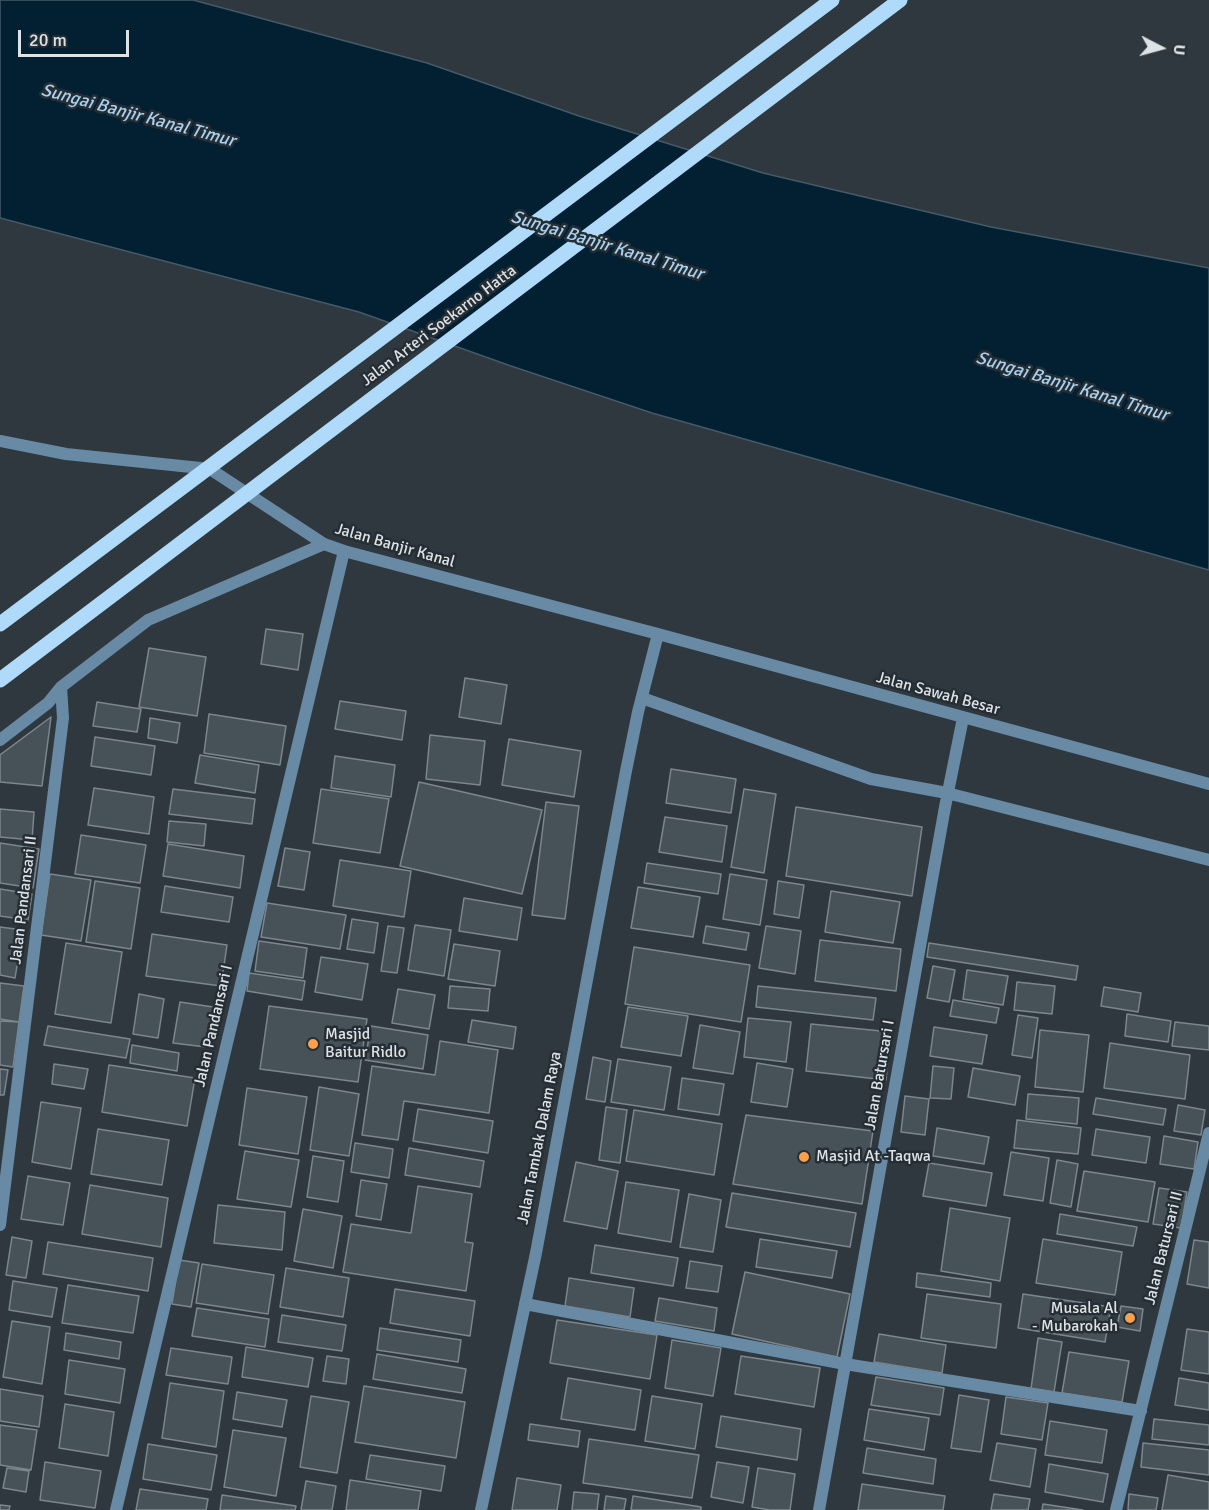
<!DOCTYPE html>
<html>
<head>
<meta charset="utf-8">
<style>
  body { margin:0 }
  #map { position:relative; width:1209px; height:1510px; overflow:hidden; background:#2f383f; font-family:Signika,sans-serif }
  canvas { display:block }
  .north { position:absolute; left:1131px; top:18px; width:60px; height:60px; -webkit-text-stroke:4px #252e35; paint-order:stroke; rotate:96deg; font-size:16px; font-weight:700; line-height:24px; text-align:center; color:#dde2e7 }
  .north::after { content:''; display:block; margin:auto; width:21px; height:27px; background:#dde2e7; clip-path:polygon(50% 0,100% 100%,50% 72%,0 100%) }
  .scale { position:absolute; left:18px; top:30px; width:111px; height:27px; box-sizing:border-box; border:3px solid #dde2e7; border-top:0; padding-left:8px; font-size:18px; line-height:21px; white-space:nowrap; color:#dde2e7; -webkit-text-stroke:4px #252e35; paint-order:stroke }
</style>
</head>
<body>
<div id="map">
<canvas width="1209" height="1510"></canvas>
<div class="north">U</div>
<div class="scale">20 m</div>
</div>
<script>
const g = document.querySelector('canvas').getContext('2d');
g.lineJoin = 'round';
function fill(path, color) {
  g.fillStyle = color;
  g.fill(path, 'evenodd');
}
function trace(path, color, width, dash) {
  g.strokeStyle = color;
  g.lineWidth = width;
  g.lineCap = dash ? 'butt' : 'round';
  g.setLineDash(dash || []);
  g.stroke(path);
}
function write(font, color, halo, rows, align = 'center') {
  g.font = font + ' Signika,sans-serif';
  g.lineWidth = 5;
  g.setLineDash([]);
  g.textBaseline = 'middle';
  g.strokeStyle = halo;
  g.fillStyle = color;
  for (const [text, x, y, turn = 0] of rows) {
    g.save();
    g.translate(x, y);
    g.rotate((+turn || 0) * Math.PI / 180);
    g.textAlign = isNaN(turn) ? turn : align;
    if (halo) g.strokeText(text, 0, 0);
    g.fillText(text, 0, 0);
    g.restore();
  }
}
const water = new Path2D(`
  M0,0H193L427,63L579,116L763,173L991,227L1209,268V570L652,413L511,366L359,312L0,218Z`);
fill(water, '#032032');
trace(water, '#445a68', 1.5);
const building = new Path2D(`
  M266,629L303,634L298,670L261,664Z
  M149,648L206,657L197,716L139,707Z
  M465,678L507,685L501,724L459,717Z
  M340,701L406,711L402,740L335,729Z
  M97,702L141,709L137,732L93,726Z
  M209,714L286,726L280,765L204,753Z
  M51,717L42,786L0,782V755Z
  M150,718L180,723L177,743L148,738Z
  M430,735L485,741L480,785L426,779Z
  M95,737L155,746L151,775L91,766Z
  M509,739L581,751L574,797L502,785Z
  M200,755L259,765L255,793L195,783Z
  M335,756L395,765L391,797L331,788Z
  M671,769L736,779L731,813L666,803Z
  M419,782L542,810L522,894L400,866Z
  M94,788L154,797L149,834L88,825Z
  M173,789L255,799L252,824L169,814Z
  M321,789L389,799L380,853L313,843Z
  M744,789L776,794L764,873L731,867Z
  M546,802L579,806L565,919L532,915Z
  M796,807L922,827L912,896L786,876Z
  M0,809L34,812L32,840L0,837Z
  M665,817L727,826L722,862L659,852Z
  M169,821L206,824L204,846L167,842Z
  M81,835L146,845L140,883L75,874Z
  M0,843L39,849L33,888L0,883Z
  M168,844L244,856L240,888L163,876Z
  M285,848L310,852L304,890L278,886Z
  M340,860L411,871L404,917L333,906Z
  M647,863L721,874L718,894L644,883Z
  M50,874L91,880L81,941L41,935Z
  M730,874L767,880L760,925L723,919Z
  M95,881L140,888L131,949L86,942Z
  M778,881L804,885L799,918L774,914Z
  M165,886L233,897L229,922L161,912Z
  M638,887L700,897L693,937L631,928Z
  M0,889L32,894L28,920L0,916Z
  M831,891L900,902L893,943L825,932Z
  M464,898L522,908L517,940L459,931Z
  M267,903L346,915L340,949L261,937Z
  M352,919L378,923L374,953L347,949Z
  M415,925L451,930L444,976L408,970Z
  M388,926L404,928L397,973L381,971Z
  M706,926L749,933L746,950L703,943Z
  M766,926L801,931L795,974L759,968Z
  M0,927L23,930L15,978L0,975Z
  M152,934L227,945L221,986L146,976Z
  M820,940L901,949L896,991L815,981Z
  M259,941L307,948L303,978L255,971Z
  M66,943L122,952L111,1023L55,1014Z
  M929,943L1078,966L1076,980L927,957Z
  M454,944L500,951L495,986L448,979Z
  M634,947L750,965L741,1022L625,1004Z
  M321,957L368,964L362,1000L315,992Z
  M933,966L955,970L949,1002L927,998Z
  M967,970L1008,976L1003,1005L963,999Z
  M249,973L305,981L302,1000L247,991Z
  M1017,982L1055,986L1052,1014L1014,1010Z
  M0,983L24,986L19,1022L0,1019Z
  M450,986L490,989L488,1011L448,1008Z
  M758,986L876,998L873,1020L756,1007Z
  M1104,987L1141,993L1138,1012L1101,1006Z
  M398,989L435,995L429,1029L392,1023Z
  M139,994L164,999L158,1038L133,1034Z
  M953,1000L999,1008L996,1023L950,1016Z
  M180,1002L213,1007L206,1047L173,1043Z
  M269,1006L367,1019L358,1082L260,1069Z
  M628,1007L688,1016L681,1056L621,1047Z
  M1127,1014L1171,1021L1168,1042L1125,1036Z
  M1018,1015L1038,1018L1032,1058L1012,1055Z
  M748,1018L791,1022L786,1062L744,1057Z
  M472,1020L516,1027L513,1049L468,1042Z
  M0,1021L19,1022L13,1067L0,1065Z
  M1175,1022L1209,1026V1050L1172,1046Z
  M811,1024L891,1032L886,1080L806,1071Z
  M700,1025L740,1032L733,1074L693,1068Z
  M48,1026L130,1039L126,1058L44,1045Z
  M371,1026L428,1035L423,1069L365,1060Z
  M934,1027L987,1035L982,1064L930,1056Z
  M1040,1030L1089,1035L1083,1092L1035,1087Z
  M440,1041L498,1050L489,1113L404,1101L398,1140L362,1135L372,1066L435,1075Z
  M1110,1043L1190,1055L1185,1099L1104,1088Z
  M132,1045L179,1053L177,1071L130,1063Z
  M593,1057L611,1061L605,1102L586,1099Z
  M618,1059L671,1067L664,1110L611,1102Z
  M757,1063L793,1069L787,1107L751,1102Z
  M54,1064L88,1069L84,1089L52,1084Z
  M109,1065L195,1078L187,1126L102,1112Z
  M933,1066L954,1068L951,1099L930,1098Z
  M973,1068L1020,1076L1015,1105L968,1097Z
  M0,1069L8,1070L4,1095H0Z
  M682,1078L724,1084L719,1115L678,1109Z
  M319,1087L359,1094L349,1156L310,1150Z
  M247,1088L307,1097L298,1154L239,1145Z
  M1028,1094L1079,1098L1077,1124L1026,1119Z
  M905,1096L929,1099L925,1135L901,1132Z
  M1096,1098L1166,1109L1163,1125L1093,1114Z
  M41,1102L81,1108L71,1169L32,1162Z
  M1178,1105L1205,1110L1201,1135L1174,1131Z
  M606,1107L627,1110L620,1163L599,1160Z
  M418,1109L493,1121L488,1153L413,1141Z
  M634,1110L722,1124L714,1175L626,1161Z
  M746,1115L873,1131L862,1204L733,1184Z
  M1017,1120L1081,1128L1078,1154L1014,1148Z
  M937,1128L989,1137L984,1164L933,1156Z
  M98,1129L169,1140L162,1185L91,1174Z
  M1096,1129L1150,1137L1146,1163L1092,1155Z
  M1164,1136L1198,1142L1194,1169L1160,1164Z
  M355,1143L393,1149L389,1178L351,1172Z
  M409,1148L484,1161L480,1187L405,1175Z
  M245,1151L299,1160L291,1207L237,1199Z
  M1011,1152L1049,1158L1043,1201L1004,1195Z
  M313,1156L344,1161L338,1202L307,1197Z
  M1057,1160L1078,1164L1071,1207L1050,1203Z
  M576,1162L618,1171L607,1229L564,1221Z
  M929,1163L992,1173L986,1206L923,1196Z
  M1084,1171L1155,1182L1148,1222L1077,1211Z
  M28,1176L70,1183L63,1225L21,1219Z
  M361,1180L387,1184L381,1220L356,1216Z
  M626,1182L679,1190L671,1242L618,1233Z
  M90,1185L168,1198L161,1247L82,1234Z
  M418,1186L472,1194L465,1242L473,1243L466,1291L343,1272L351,1224L411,1233Z
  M1159,1188L1187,1192L1181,1228L1153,1224Z
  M732,1193L856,1213L850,1247L726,1227Z
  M689,1194L721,1200L713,1252L680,1247Z
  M218,1205L285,1212L282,1250L214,1243Z
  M950,1208L1010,1218L1000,1281L941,1271Z
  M303,1209L342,1216L333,1268L294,1261Z
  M1060,1214L1137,1227L1133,1246L1057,1234Z
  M12,1237L32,1241L26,1278L6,1275Z
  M760,1239L837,1251L832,1278L756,1267Z
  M1043,1239L1122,1252L1115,1295L1036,1283Z
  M1194,1240L1209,1242V1288L1187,1284Z
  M48,1242L153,1258L148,1291L43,1274Z
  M595,1245L678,1258L673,1286L591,1273Z
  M179,1260L199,1263L191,1307L172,1304Z
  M690,1261L722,1266L718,1292L686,1288Z
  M202,1264L274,1275L268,1314L196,1303Z
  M286,1268L349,1278L343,1317L280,1307Z
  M745,1272L850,1294L837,1357L732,1334Z
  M917,1273L991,1283L990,1297L916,1287Z
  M569,1278L634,1288L630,1317L565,1306Z
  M13,1281L57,1288L52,1317L9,1310Z
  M68,1285L139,1296L133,1333L62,1323Z
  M395,1289L475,1301L470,1336L390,1323Z
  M927,1294L1001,1304L996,1348L921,1338Z
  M1023,1294L1111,1307L1105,1342L1018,1328Z
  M659,1298L717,1308L714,1331L655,1321Z
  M1121,1306L1143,1309L1140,1331L1117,1327Z
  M197,1308L269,1319L265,1347L192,1336Z
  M282,1315L346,1325L342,1351L278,1342Z
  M557,1320L657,1335L650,1379L550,1363Z
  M12,1321L50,1327L42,1384L3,1377Z
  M380,1328L461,1340L458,1362L377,1350Z
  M1187,1329L1209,1332V1374L1181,1370Z
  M66,1333L121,1342L119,1359L64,1350Z
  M879,1334L946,1345L942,1373L874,1362Z
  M1038,1338L1062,1342L1054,1392L1031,1389Z
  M672,1340L721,1348L713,1396L665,1388Z
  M246,1347L313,1358L308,1387L242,1377Z
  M171,1348L232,1357L228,1384L166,1375Z
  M1069,1352L1129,1361L1122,1402L1062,1393Z
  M377,1354L466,1369L462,1393L373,1379Z
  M327,1356L349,1359L346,1384L323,1381Z
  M741,1356L820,1368L814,1407L735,1394Z
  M69,1360L125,1369L120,1403L65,1394Z
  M876,1377L944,1388L940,1415L871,1405Z
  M568,1378L641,1390L635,1430L561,1419Z
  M1179,1378L1209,1383V1410L1175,1405Z
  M170,1383L224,1391L216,1447L162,1438Z
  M364,1386L465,1402L456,1458L355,1442Z
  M0,1389L43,1396L39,1427L0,1421Z
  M237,1392L287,1400L282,1427L233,1419Z
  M959,1395L989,1400L981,1452L951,1448Z
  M311,1396L349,1402L337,1473L300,1467Z
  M652,1396L702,1404L695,1449L645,1441Z
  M1006,1397L1048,1403L1042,1440L1001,1434Z
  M65,1404L114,1412L108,1456L59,1448Z
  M869,1409L929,1418L924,1450L864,1440Z
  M721,1416L801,1429L797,1460L716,1447Z
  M1154,1419L1209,1425V1445L1152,1439Z
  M1050,1421L1107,1430L1102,1463L1045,1455Z
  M530,1424L580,1431L578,1447L528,1440Z
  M0,1425L37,1430L31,1470L0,1465Z
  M233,1430L286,1438L276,1496L224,1487Z
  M589,1439L699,1455L692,1498L583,1483Z
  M997,1443L1036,1449L1030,1487L990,1480Z
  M1143,1443L1209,1450V1475L1141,1467Z
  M148,1444L217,1455L211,1490L143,1479Z
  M867,1448L936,1459L933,1484L863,1473Z
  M370,1455L445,1466L441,1491L366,1479Z
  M45,1462L101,1471L95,1508L40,1500Z
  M717,1462L749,1467L743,1503L711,1497Z
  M1049,1464L1108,1474L1103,1502L1045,1492Z
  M7,1468L29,1471L26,1492L3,1488Z
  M758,1468L795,1474L790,1510H770L752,1507Z
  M1168,1475L1209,1482V1510H1162Z
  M517,1478L561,1485L557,1510H512Z
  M350,1480L421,1491L418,1510H346Z
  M306,1481L336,1486L332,1510H301Z
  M862,1484L945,1496L943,1510H858Z
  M140,1489L208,1499L206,1510H136Z
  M574,1492L599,1494L597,1510H572Z
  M994,1494L1030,1499L1028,1510H991Z
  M1129,1494L1158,1498L1156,1510H1128Z
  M222,1495L296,1506L295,1510H220Z
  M606,1496L626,1499L624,1510H604Z
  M633,1496L701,1507V1510H631Z
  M1043,1504L1083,1510H1042Z
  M0,1505L10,1506L9,1510H0Z`);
fill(building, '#475158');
trace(building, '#7c868e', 1.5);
trace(new Path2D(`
  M642,698L871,779L947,793L1209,860
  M0,740L48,703L61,687L148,620L324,544
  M0,1225L63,718L61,687
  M525,1304L845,1364L1141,1411
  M116,1510L344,551
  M819,1510L945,807L963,718
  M1116,1510L1209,1133`), '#688aa4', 12);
trace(new Path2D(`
  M0,441L66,454L210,469L324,544L344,551L658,634L1209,784
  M481,1510L536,1253L626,771L638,712L658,634`), '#688aa4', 12);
trace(new Path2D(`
  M0,624L832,0
  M0,680L900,0`), '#b0dafa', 15);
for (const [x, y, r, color] of [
  [313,1044,6,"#f9a04c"],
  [804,1157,6,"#f9a04c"],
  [1130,1318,6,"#f9a04c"]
]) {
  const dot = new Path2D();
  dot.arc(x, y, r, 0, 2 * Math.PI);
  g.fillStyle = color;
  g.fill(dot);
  trace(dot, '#252e35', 2);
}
write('16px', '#dde2e7', '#252e35', [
  ["Jalan Arteri Soekarno Hatta",439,326,-37],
  ["Jalan Banjir Kanal",395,546,16],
  ["Jalan Sawah Besar",938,694,15],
  ["Jalan Pandansari II",24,900,-83],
  ["Jalan Pandansari I",214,1026,-77],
  ["Jalan Batursari I",880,1075,-80],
  ["Jalan Tambak Dalam Raya",540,1138,-79],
  ["Jalan Batursari II",1164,1248,-76]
]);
write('16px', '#dde2e7', '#252e35', [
  ["Masjid",325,1035],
  ["Baitur Ridlo",325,1053],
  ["Masjid At -Taqwa",816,1157],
  ["Musala Al",1118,1309,"right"],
  ["- Mubarokah",1118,1327,"right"]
], 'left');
write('italic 18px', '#a8d1ef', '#252e35', [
  ["Sungai Banjir Kanal Timur",138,116,15],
  ["Sungai Banjir Kanal Timur",607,246,17],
  ["Sungai Banjir Kanal Timur",1072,387,17]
]);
</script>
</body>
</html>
